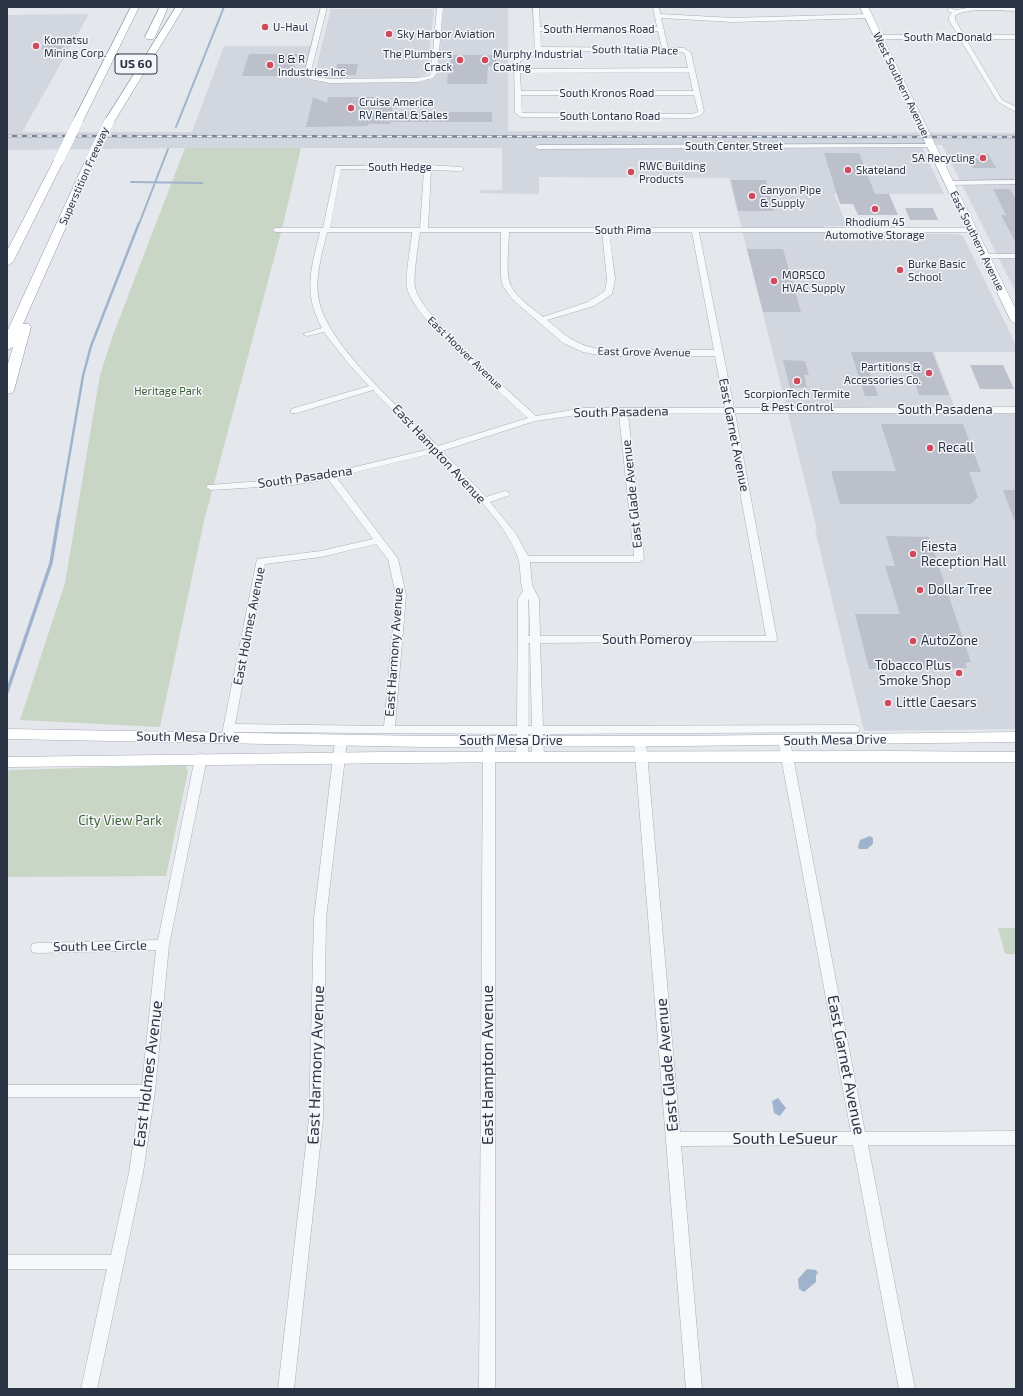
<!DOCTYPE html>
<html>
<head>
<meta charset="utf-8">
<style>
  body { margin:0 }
  #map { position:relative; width:1023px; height:1396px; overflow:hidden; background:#e4e7ec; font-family:"Exo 2",sans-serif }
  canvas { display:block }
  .frame { position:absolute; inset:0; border:8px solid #2b3445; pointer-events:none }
</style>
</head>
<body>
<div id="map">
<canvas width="1023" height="1396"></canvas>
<div class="frame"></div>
</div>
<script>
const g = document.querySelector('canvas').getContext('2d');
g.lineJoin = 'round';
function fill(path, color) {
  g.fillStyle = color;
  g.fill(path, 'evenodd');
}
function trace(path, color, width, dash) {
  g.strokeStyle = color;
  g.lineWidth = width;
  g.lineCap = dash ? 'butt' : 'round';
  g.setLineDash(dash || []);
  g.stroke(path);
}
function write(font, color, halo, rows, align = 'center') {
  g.font = font + ' "Exo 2",sans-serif';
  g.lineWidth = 3;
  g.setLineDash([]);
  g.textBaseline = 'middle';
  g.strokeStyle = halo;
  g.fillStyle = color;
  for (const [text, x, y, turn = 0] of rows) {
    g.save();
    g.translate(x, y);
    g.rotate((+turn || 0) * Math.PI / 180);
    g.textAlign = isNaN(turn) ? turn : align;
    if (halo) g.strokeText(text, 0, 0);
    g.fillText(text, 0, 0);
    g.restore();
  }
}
fill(new Path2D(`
  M444,7H508V131L1016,133V293L942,145H598L818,148L922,147L944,194H834L847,226H824L827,234H957L963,236L1016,345V352H934L957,414H1016V729L864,731L815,530H817L729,178L539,177V194L479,193L480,190H499L502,189V148H214L212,154L185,148L7,150V15L89,14L22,132H192L224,46H311L304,73L308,78L316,81L334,83L422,82L433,79L438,73Z
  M331,9H434L427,74L420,77L413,78H323L316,74L315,72Z`), '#d2d6de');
fill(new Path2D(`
  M185,148H301L283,225L204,521L160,727L20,720L65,583L100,375L113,335Z
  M185,765L188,771L166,876L7,877V777L9,770Z
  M998,928H1016V954H1005Z`), '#c9d6c5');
fill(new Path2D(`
  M870,836L873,838V844L867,849H859L858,847L860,840Z
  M778,1098L786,1108L780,1116L774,1113L772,1101Z
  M807,1269L816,1270L818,1273L816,1275V1282L804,1292L799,1289L798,1279Z`), '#9fb4cc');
trace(new Path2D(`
  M176,127L224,7
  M131,182L202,183
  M139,224L168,149`), '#9fb4cc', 2);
trace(new Path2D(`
  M59,516L83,376L91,346L139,223`), '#9fb4cc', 2.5);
trace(new Path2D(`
  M7,692L51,563L59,515`), '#9fb4cc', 3.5);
fill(new Path2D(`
  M47,39H68L62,49H41Z
  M249,54H298L292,76H242Z
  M451,55H496V66H488L487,84H447L448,74H450Z
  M337,64H358L356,75H335Z
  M313,97L327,103L328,97H374L372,104H393L392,112H492V122H390V124H368V126L306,127Z
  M824,153H859L875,194H889L898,215H858L853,204H840Z
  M977,154H988L996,168H973L968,159L979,158Z
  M731,180H766L774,211H738Z
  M993,189H1010L1016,199V243L1001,215H1006Z
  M905,208H933L938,220H910Z
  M747,249H783L801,312H763Z
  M851,352H932L949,395H919L907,362H874L877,372H870L878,396H865Z
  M783,360L805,361L809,375H804L807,387L790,388Z
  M970,365H1003L1014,389H980Z
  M881,424H963L981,472H969L978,497L971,504H840L831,471H896Z
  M1003,490H1016V522H1015Z
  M886,536L929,537L971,662L965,663L967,668L869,669L855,614H900L885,566H895Z`), '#bbc0ca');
const minor = new Path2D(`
  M321,7H327L311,71L314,77L330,79L417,78L429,76L431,73L437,7H443L437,73L433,78L417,82L330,83L310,79L305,71Z
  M533,7H539L540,27H657L653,7H659L660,14L733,18L869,14L872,16L869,18L733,22L661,18L668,48H684L691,53L704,111L700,116L691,118L521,117L515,113L514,60L535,51ZM540,31H658L662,48L541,47ZM541,51L683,52L685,54L688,68L520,69V61L540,53ZM689,72L693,91H521L520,73ZM521,95H694L698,111L696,113L691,114L522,113Z
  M972,7H1016V11C1002,11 964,7 955,16V20L964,35H1016V39H966L1002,100L1016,107V112L998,102L960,39H879L876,37L879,35H958L949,20V16L952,13L947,10L950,8L956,10Z
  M932,144V146L930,147L538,149L535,147L538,145Z
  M428,165L461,167L464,169L461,171L431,170L428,228H974V232H699L734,408L1016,407V413H735L777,639L776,641L540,643L543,726L854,725L858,726L860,729L858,732L543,734L544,756L542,759H534L532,756V734H528V756L526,759H518L516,756L517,734L234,732L232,737H224L222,734L257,559L321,551L373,539L328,479L292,485L211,490L206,487L208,485L292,479L330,473L430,449L373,390L297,413H291V409L369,386L348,363L324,332L307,336L303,334L322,328C303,293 311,269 320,232H276L272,230L276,228H323L336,166ZM341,169L424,170L420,228H330ZM327,232H412C411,246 405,275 407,287C411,317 503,394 528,418L438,446C405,413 328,346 319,301C314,279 322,254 327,232ZM420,232H501V277L503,286L512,299L563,343L583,352L605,356H715L725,408H584L536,416C511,392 420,316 415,287C413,277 418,245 420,232ZM509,232H602L607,279L605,291L588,302L543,317C532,308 517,298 511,286C505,274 509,246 509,232ZM609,232H692L714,350H605C577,346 568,338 547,320L594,306L612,294L615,279ZM726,413L766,636H540L539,599L532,585L530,562H639L644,559L628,414ZM584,414H619L634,556H528L516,534L490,502L508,496L510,494L508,492L505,491L486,497L442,451L535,421ZM434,453C461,480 504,520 517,555C522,567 519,579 523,591L518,599L517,726H395L406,595L398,559L336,477ZM376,544L388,559L396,595L384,726L235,724L265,564L321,557ZM528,599L529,600L530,636H528ZM528,643H530L532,726H528Z
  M1016,180V184L948,185L944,183L948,181Z
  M981,254H1016V258H984L980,256Z
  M341,737L347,741L326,918L323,1119L294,1389H278L309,1119L314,918L335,741Z
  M489,737L495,741V1389H479L483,741Z
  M784,737L790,741L865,1132L1016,1131V1145H868L915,1389H899L853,1145L681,1146L702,1389H686L634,742L640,738L646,742L680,1132H851L778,741Z
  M201,754L205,755L207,758L169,945L155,1091L143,1173L97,1389H81L107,1269H7V1255H111L129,1173L140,1097H7V1085H142L156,950L37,953L32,952L31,948L32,944L37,943L158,940L195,758L197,755Z`);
const major = new Path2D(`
  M860,7H868L1016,310V324L1011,321Z
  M7,729L426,736H679L1016,732V742L679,746L426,747L7,739Z
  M890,751L1016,752V762H512L7,767V757L385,752Z`);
const highway = new Path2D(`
  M131,7H139L83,121L82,123H74L73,121Z
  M160,7H168L155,37L153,39H147L145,37Z
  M176,7H184L114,122L113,124H105L104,122Z
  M91,156L96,159L23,324H29L31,327L14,390L12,393L7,394V367L13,347L7,350V332L86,159Z
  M59,157L64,160L13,262L7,266V251L54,160Z`);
trace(minor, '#a9aeb7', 1);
trace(major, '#a3abb8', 1);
trace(highway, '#8b94a3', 1);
fill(minor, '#f7f8fa');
fill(major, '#fff');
fill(highway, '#fff');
const rail = new Path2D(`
  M7,136L1016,137`);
trace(rail, '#7d8696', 2.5);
trace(rail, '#f4f6f9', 1.5, [5]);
const highwayBridge = new Path2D(`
  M91,159L109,122
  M59,160L78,121`);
trace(highwayBridge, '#8b94a3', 10, []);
trace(highwayBridge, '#fff', 10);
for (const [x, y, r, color] of [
  [265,27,4,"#d1495b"],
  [389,34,4,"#d1495b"],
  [36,46,4,"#d1495b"],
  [460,60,4,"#d1495b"],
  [485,60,4,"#d1495b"],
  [270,65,4,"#d1495b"],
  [351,108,4,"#d1495b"],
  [983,158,4,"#d1495b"],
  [848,170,4,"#d1495b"],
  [631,172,4,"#d1495b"],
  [752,196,4,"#d1495b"],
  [875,209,4,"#d1495b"],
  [900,270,4,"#d1495b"],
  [774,281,4,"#d1495b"],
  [929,373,4,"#d1495b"],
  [797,381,4,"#d1495b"],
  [930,448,4,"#d1495b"],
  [913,554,4,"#d1495b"],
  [920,590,4,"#d1495b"],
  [913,641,4,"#d1495b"],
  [959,673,4,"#d1495b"],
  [888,703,4,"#d1495b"]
]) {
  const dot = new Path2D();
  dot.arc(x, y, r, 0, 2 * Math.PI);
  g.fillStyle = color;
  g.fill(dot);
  trace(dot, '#f4f6f9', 1.5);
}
write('11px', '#2b3445', '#f4f6f9', [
  ["U-Haul",273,27],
  ["Sky Harbor Aviation",397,34],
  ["Komatsu",44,40],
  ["Mining Corp.",44,53],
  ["The Plumbers",452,54,"right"],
  ["Crack",452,67,"right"],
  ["Murphy Industrial",493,54],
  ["Coating",493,67],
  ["B & R",278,59],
  ["Industries Inc",278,72],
  ["Cruise America",359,102],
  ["RV Rental & Sales",359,115],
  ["SA Recycling",975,158,"right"],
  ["RWC Building",639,166],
  ["Products",639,179],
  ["Skateland",856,170],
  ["Canyon Pipe",760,190],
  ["& Supply",760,203],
  ["Rhodium 45",875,222,"center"],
  ["Automotive Storage",875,235,"center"],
  ["Burke Basic",908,264],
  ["School",908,277],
  ["MORSCO",782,275],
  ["HVAC Supply",782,288],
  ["Partitions &",921,367,"right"],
  ["Accessories Co.",921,380,"right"],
  ["ScorpionTech Termite",797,394,"center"],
  ["& Pest Control",797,407,"center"]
], 'left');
write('11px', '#2b3445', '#f4f6f9', [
  ["South Hermanos Road",599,29],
  ["South MacDonald",948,37],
  ["South Italia Place",635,50,1],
  ["West Southern Avenue",901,84,64],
  ["South Kronos Road",607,93],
  ["South Lontano Road",610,116],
  ["South Center Street",734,146],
  ["South Hedge",400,167],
  ["Superstition Freeway",84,176,-66],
  ["South Pima",623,230],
  ["East Southern Avenue",977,241,64],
  ["East Grove Avenue",644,352,1],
  ["East Hoover Avenue",465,353,44]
]);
write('11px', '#3f6138', '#f4f6f9', [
  ["Heritage Park",168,391]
]);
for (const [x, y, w] of [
  [136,64,42]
]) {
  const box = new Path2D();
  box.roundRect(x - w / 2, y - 10, w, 20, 3);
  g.fillStyle = '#f4f6f9';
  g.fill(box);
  trace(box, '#2b3445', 1);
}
write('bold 12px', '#2b3445', null, [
  ["US 60",136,64]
]);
write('13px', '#2b3445', '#f4f6f9', [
  ["South Pasadena",945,410],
  ["South Pasadena",621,412,-1],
  ["East Garnet Avenue",734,435,79],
  ["East Hampton Avenue",439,454,47],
  ["South Pasadena",305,477,-8],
  ["East Glade Avenue",632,494,-96],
  ["East Holmes Avenue",249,626,-79],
  ["South Pomeroy",647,640],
  ["East Harmony Avenue",394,652,-86],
  ["South Mesa Drive",188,737,1],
  ["South Mesa Drive",835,740,-1],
  ["South Mesa Drive",511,741],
  ["South Lee Circle",100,946,-1]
]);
write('13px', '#2b3445', '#f4f6f9', [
  ["Recall",938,448],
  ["Fiesta",921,547],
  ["Reception Hall",921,562],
  ["Dollar Tree",928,590],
  ["AutoZone",921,641],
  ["Tobacco Plus",951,666,"right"],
  ["Smoke Shop",951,681,"right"],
  ["Little Caesars",896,703]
], 'left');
write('13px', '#3f6138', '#f4f6f9', [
  ["City View Park",120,821]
]);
write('16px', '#2b3445', '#f4f6f9', [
  ["East Harmony Avenue",316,1065,-88],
  ["East Hampton Avenue",488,1065,-90],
  ["East Glade Avenue",667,1065,-95],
  ["East Garnet Avenue",846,1065,79],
  ["East Holmes Avenue",148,1074,-83],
  ["South LeSueur",785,1139]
]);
</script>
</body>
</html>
